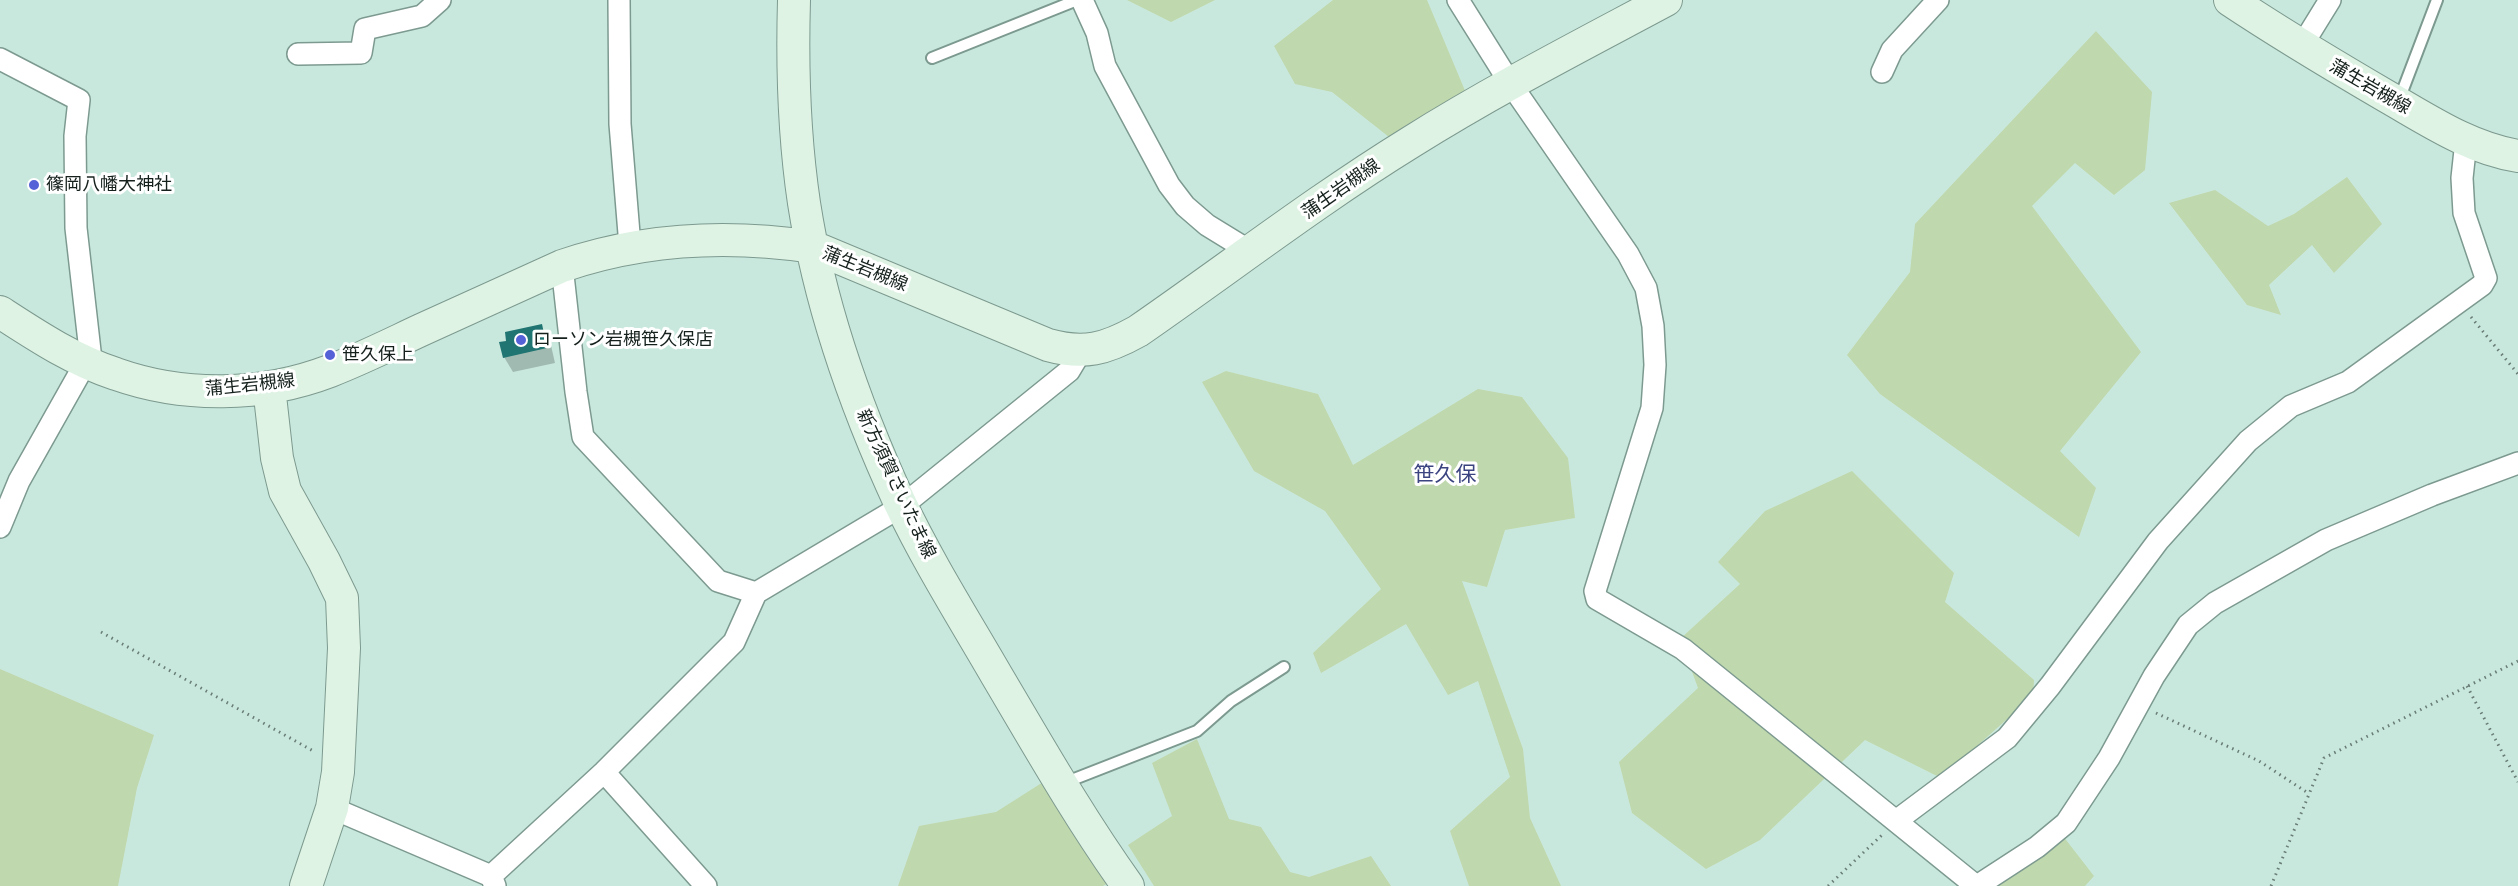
<!DOCTYPE html>
<html>
<head>
<meta charset="utf-8">
<style>
  body { margin:0 }
  canvas { display:block; background:#c9e8dd }
</style>
</head>
<body>
<canvas width="2518" height="886"></canvas>
<script>
const g = document.querySelector('canvas').getContext('2d');
g.lineJoin = 'round';
function fill(path, color) {
  g.fillStyle = color;
  g.fill(path, 'evenodd');
}
function trace(path, color, width, dash) {
  g.strokeStyle = color;
  g.lineWidth = width;
  g.lineCap = dash ? 'butt' : 'round';
  g.setLineDash(dash || []);
  g.stroke(path);
}
function write(font, color, halo, rows, align = 'center') {
  g.font = font + ' "Alegreya Sans","Noto Sans JP",sans-serif';
  g.lineWidth = 6;
  g.setLineDash([]);
  g.textBaseline = 'middle';
  g.strokeStyle = halo;
  g.fillStyle = color;
  for (const [text, x, y, turn = 0] of rows) {
    g.save();
    g.translate(x, y);
    g.rotate((+turn || 0) * Math.PI / 180);
    g.textAlign = isNaN(turn) ? turn : align;
    if (halo) g.strokeText(text, 0, 0);
    g.fillText(text, 0, 0);
    g.restore();
  }
}
fill(new Path2D(`
  M1127,0H1215L1171,22Z
  M1333,0H1427L1466,93L1389,137L1332,92L1295,84L1274,46Z
  M2096,31L2152,92L2145,170L2114,195L2075,163L2032,206L2141,352L2060,451L2096,488L2079,537L1880,394L1847,355L1910,272L1915,224Z
  M2347,177L2382,224L2334,273L2312,245L2269,285L2281,315L2247,305L2169,203L2215,190L2268,226L2294,214Z
  M1226,371L1318,394L1353,465L1478,389L1522,397L1568,458L1575,518L1505,530L1487,587L1462,581L1523,749L1530,818L1561,886H1469L1450,831L1510,777L1478,681L1448,695L1406,624L1321,673L1313,653L1381,589L1325,511L1254,471L1202,382Z
  M1852,471L1954,573L1945,602L2034,680L2033,696L1941,778L1865,740L1760,840L1706,869L1632,813L1619,762L1698,688L1680,639L1740,584L1718,562L1765,511Z
  M0,669L154,735L137,788L118,886H0Z
  M1197,739L1229,819L1261,827L1290,872L1309,877L1371,856L1391,886H1154L1128,845L1172,816L1152,763Z
  M1051,777L1110,882L1103,886H898L919,826L996,812Z
  M2063,836L2094,876L2085,886H1997Z`), '#c0d8ad');
fill(new Path2D(`
  M541,326L550,341L555,363L513,372L504,357Z`), '#0003');
fill(new Path2D(`
  M542,324L547,348L503,358L499,342L506,341L505,332Z`), '#207472');
const lane = new Path2D(`
  M932,58L1077,0
  M2399,100L2437,0
  M1064,783L1197,731L1231,701L1284,667`);
const street = new Path2D(`
  M619,0L620,124L630,246
  M1082,0L1097,33L1105,66L1169,185L1185,206L1207,225L1251,252
  M1458,0L1510,83L1628,254L1646,288L1653,326L1655,365L1652,408L1595,591L1597,599L1683,649L1976,886
  M2301,47L2330,0
  M298,54L361,53L365,29L422,16L440,0
  M0,59L79,100L75,136L76,228L90,351L86,362L19,481L0,527
  M1882,72L1892,50L1938,0
  M562,266L576,392L583,437L718,581L756,593
  M604,772L706,886
  M332,808L491,876L495,886
  M1896,821L2007,738L2050,686L2158,541L2248,441L2291,406L2348,382L2482,285L2486,278L2464,213L2462,178L2466,141
  M491,876L604,772L734,642L756,593L902,506L1069,371L1081,351
  M1977,886L2037,847L2066,823L2109,758L2154,676L2188,625L2215,603L2326,540L2432,495L2518,463`);
const secondary = new Path2D(`
  M794,0C792,68 794,136 804,203C820,307 856,408 900,503C928,562 964,619 997,676C1039,747 1080,819 1128,886
  M2230,0C2281,34 2333,65 2386,96C2428,120 2469,148 2518,156
  M0,312C37,336 73,360 116,374C184,398 262,397 330,371C361,359 391,344 421,330C468,309 515,287 562,266C644,238 727,234 813,247L1048,345C1084,355 1106,349 1138,331C1229,268 1317,200 1411,142C1494,90 1580,46 1666,0
  M269,387L277,458L285,491L324,561L342,598L344,648L338,772L332,808L306,886`);
trace(lane, '#7d9a90', 14);
trace(street, '#7d9a90', 24);
trace(secondary, '#7d9a90', 34);
trace(new Path2D(`
  M2471,317L2518,374
  M101,632L315,752
  M2467,686L2518,782
  M2156,713L2259,761L2308,793
  M1828,886L1883,834
  M2271,886L2324,758L2518,661`), '#697d76', 3, [1.5, 4.5]);
trace(lane, '#fff', 10);
trace(street, '#fff', 21);
trace(secondary, '#def3e3', 32);
for (const [x, y, r, color] of [
  [34,185,6,"#5461d7"],
  [521,340,6,"#5461d7"],
  [330,355,6,"#5461d7"]
]) {
  const dot = new Path2D();
  dot.arc(x, y, r, 0, 2 * Math.PI);
  g.fillStyle = color;
  g.fill(dot);
  trace(dot, '#fff', 2);
}
write('18px', '#15201c', '#fff', [
  ["蒲生岩槻線",2370,87,30],
  ["蒲生岩槻線",1341,189,-35],
  ["蒲生岩槻線",865,269,22],
  ["蒲生岩槻線",250,385,-6],
  ["新方須賀さいたま線",896,484,65]
]);
write('18px', '#15201c', '#fff', [
  ["篠岡八幡大神社",46,185],
  ["ローソン岩槻笹久保店",533,340],
  ["笹久保上",342,355]
], 'left');
write('21px', '#3b4480', '#fff', [
  ["笹久保",1445,475]
]);
</script>
</body>
</html>
